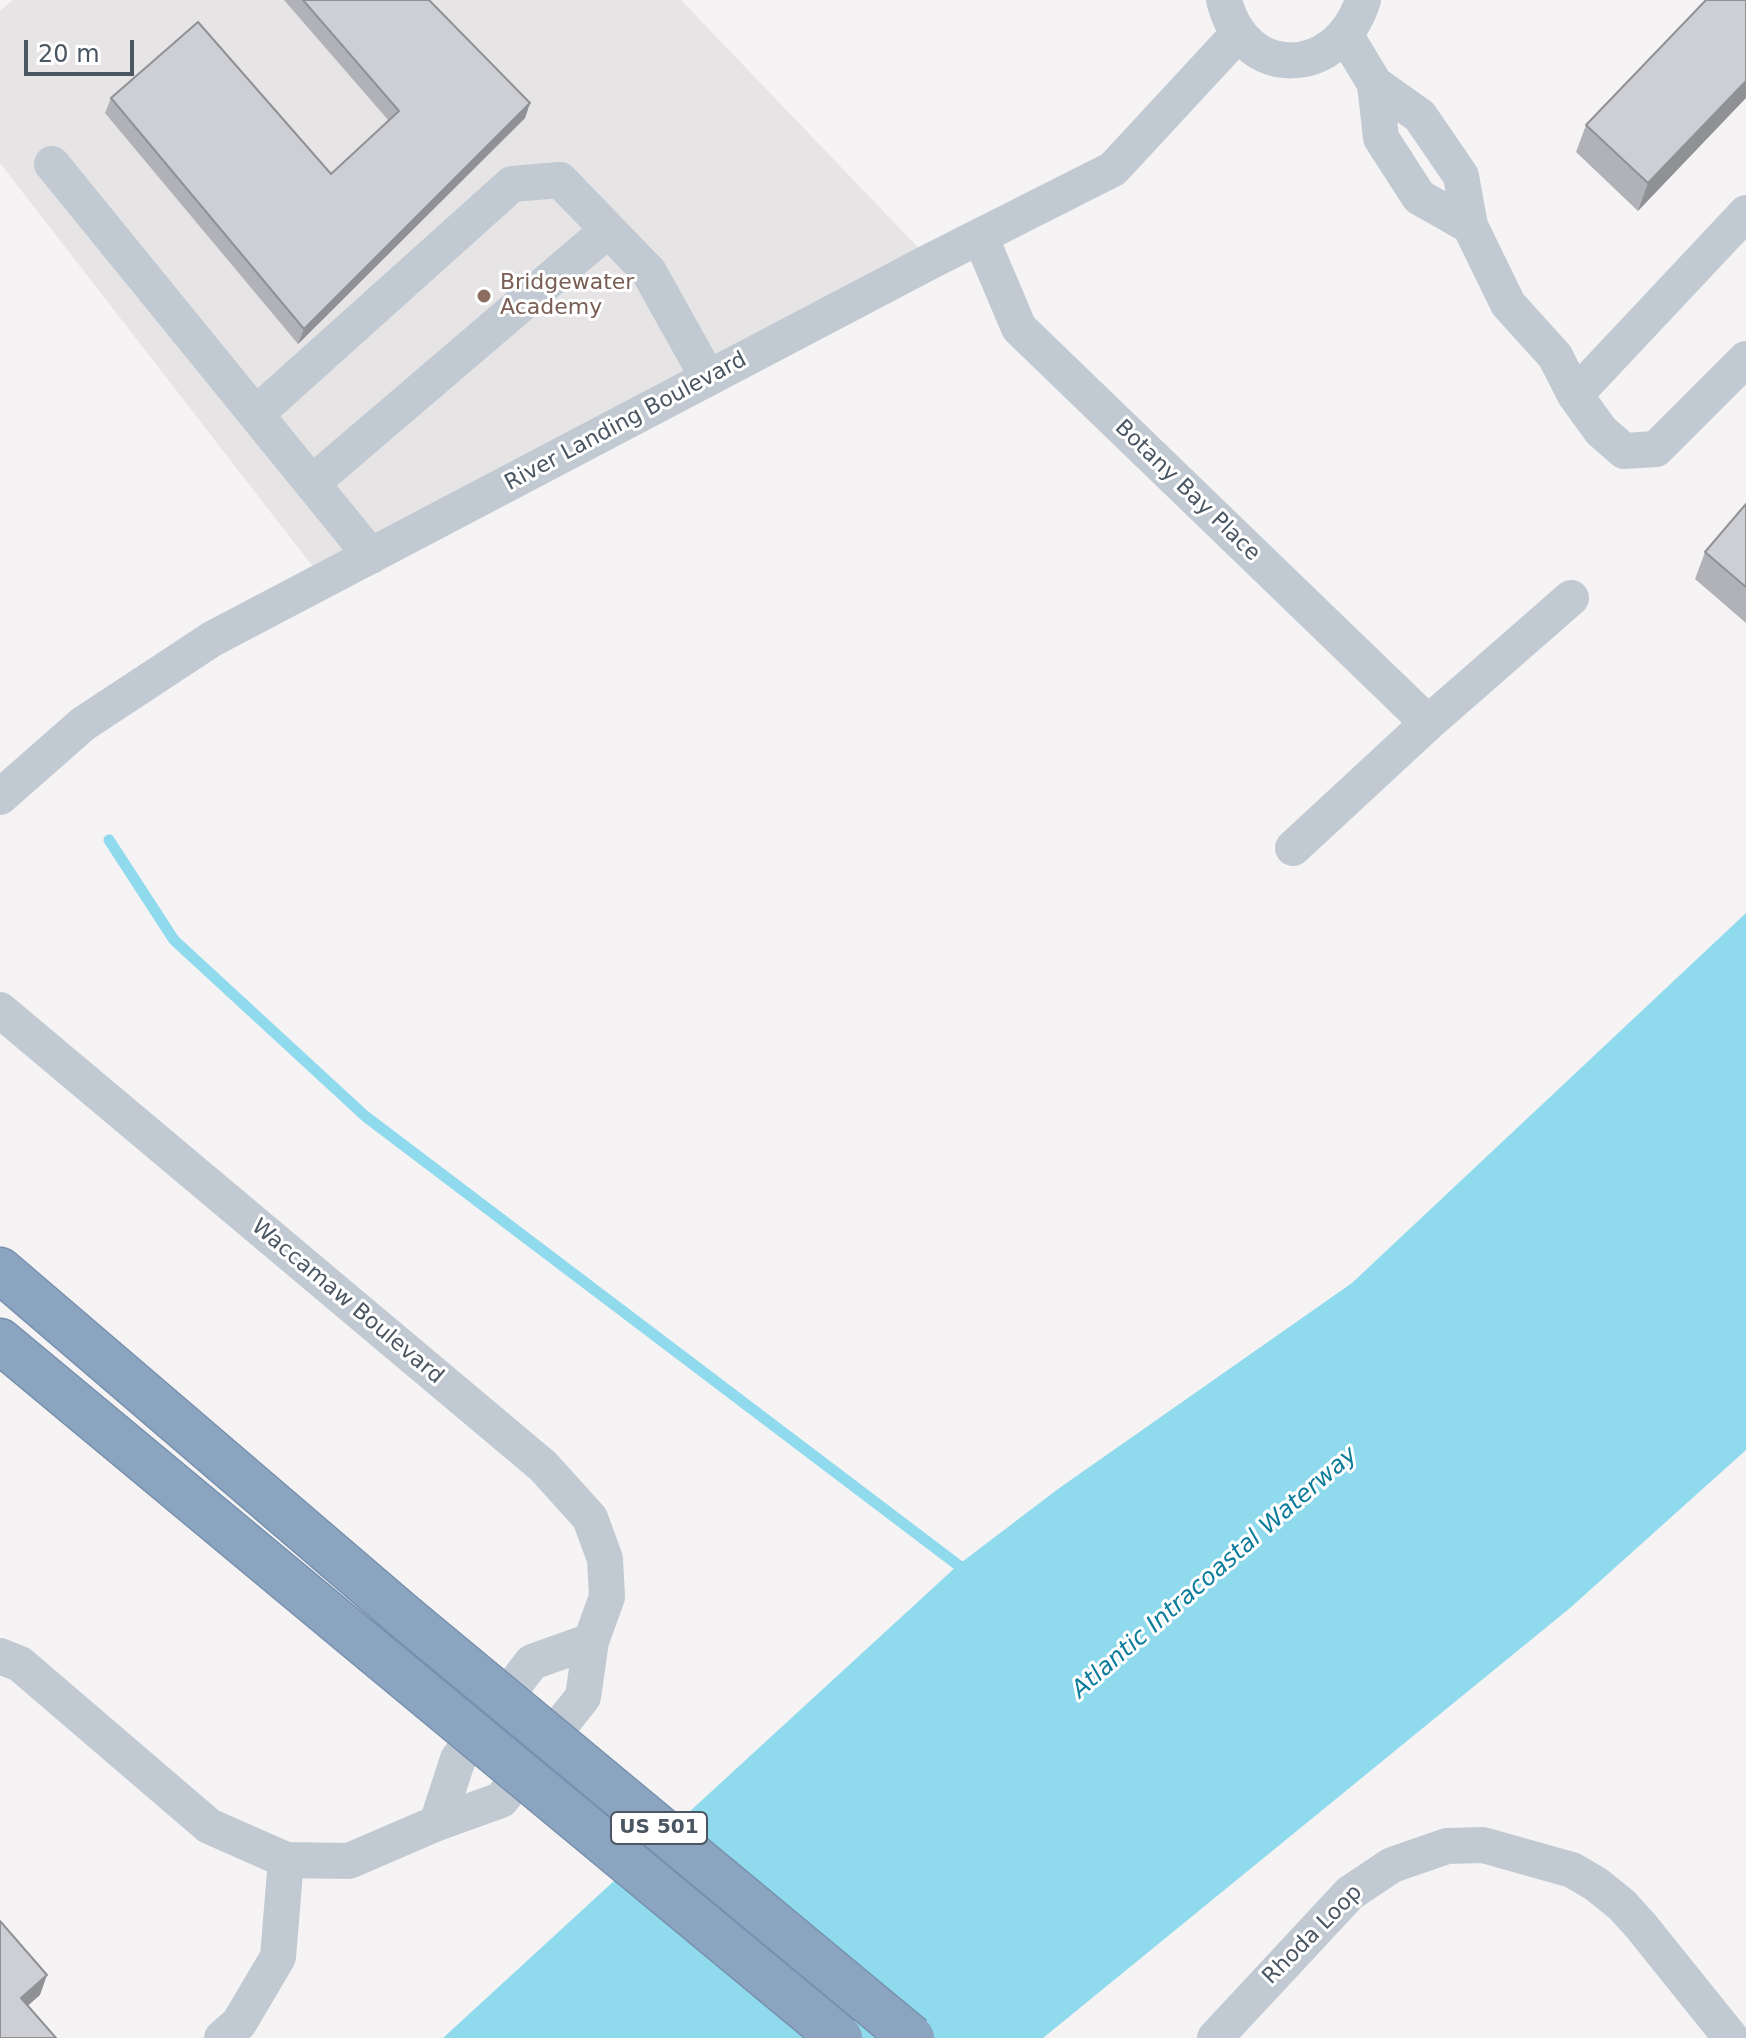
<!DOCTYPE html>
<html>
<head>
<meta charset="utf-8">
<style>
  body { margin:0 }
  #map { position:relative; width:1746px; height:2038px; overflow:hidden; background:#f5f3f3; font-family:"DejaVu Sans",sans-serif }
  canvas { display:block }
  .scale { position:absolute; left:24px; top:40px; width:110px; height:36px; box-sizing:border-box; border:4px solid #4a5661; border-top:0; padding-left:10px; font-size:24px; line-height:28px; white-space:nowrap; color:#4a5661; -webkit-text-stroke:6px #fff; paint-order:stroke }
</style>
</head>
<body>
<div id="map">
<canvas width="1746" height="2038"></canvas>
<div class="scale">20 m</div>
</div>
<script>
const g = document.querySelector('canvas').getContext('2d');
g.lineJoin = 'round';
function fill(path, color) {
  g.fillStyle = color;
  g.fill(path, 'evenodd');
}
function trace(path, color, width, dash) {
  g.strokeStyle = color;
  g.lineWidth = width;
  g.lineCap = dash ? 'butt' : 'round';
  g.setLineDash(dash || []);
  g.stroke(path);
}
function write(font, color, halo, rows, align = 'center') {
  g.font = font + ' "DejaVu Sans",sans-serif';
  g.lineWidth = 6;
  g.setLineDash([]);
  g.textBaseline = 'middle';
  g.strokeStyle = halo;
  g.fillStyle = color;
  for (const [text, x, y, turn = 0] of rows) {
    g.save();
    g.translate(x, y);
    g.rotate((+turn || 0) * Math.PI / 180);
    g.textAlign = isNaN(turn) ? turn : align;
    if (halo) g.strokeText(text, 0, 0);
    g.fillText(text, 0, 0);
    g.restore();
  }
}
fill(new Path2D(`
  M13,0H681L931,261L324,581L0,163V11Z`), '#e6e4e5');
fill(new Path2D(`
  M1746,913V1450L1570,1608L1043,2038H443L958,1565L1058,1489L1352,1283Z`), '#90daee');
trace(new Path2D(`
  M109,840L174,940L365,1116L958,1565L970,1570`), '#90daee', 11);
const highway = new Path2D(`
  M0,1270L405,1617
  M0,1341L373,1651`);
trace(highway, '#7690ad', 47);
trace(new Path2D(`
  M1224,0C1244,82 1338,79 1363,0
  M1346,36L1375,84L1420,116L1461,176L1470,226L1508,304L1555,356L1575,395L1601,431L1624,451L1656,449L1746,359
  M1375,84L1381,138L1419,197L1470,226
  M52,164L371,556
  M980,236L1019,328L1428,723
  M1575,395L1746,213
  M256,414L512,184L560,180L649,272L708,378
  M312,483L608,230
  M0,797L83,724L212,639L931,261L1113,169L1238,34
  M1293,848L1428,723L1571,598
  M0,1010L543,1466L590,1518L605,1559L607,1597L591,1641L583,1697L501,1800L437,1823L349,1861L286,1860L209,1826L20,1664L0,1656
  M437,1823L458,1759L532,1662L591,1641
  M222,2038L239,2023L278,1957L286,1860
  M1215,2038L1350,1893L1392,1865L1447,1846L1483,1845L1572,1870L1596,1884L1622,1905L1641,1926L1731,2038`), '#c1cad2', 36);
trace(highway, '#8ba5c1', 44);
const highwayBridge = new Path2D(`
  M405,1617L912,2038
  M373,1651L840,2038`);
trace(highwayBridge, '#7690ad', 47, []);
trace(highwayBridge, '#8ba5c1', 44);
fill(new Path2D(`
  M284,0H429L530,103L525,118L298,344L105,113L111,98L331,174L389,121Z
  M1746,0L1638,211L1576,152L1586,125Z
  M1746,504V623L1695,579L1705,552Z`), '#b0b2b7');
fill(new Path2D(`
  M1746,81V98L1638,211L1648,183Z
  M530,103L525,118L298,344L304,329Z
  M47,1975L40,1995L14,2018L21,1998Z`), '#909195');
const building = new Path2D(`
  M303,0H429L530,103L304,329L111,98L198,22L331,174L399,111Z
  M1706,0H1746V81L1648,183L1586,125Z
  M1746,504V587L1705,552Z
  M0,1921L47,1975L21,1998L56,2038H0Z`);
fill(building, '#cdcfd5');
trace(building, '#909195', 2);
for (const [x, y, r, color] of [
  [484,296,8,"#8d6e63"]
]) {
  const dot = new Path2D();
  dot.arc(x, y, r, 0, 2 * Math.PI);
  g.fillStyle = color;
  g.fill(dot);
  trace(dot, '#fff', 3);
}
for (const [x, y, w] of [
  [659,1828,96]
]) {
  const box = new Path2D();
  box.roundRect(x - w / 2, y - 16, w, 32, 6);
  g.fillStyle = '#fff';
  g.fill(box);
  trace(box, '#4a5661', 2);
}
write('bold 20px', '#4a5661', null, [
  ["US 501",659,1828]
]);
write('22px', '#785e54', '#fff', [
  ["Bridgewater",500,283],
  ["Academy",500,308]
], 'left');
write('22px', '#4a5661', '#fff', [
  ["River Landing Boulevard",626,422,-28],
  ["Botany Bay Place",1187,491,44],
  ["Waccamaw Boulevard",347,1302,40],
  ["Rhoda Loop",1313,1935,-45]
]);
write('italic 24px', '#0c7c9b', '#fff', [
  ["Atlantic Intracoastal Waterway",1215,1573,-41]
]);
</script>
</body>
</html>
